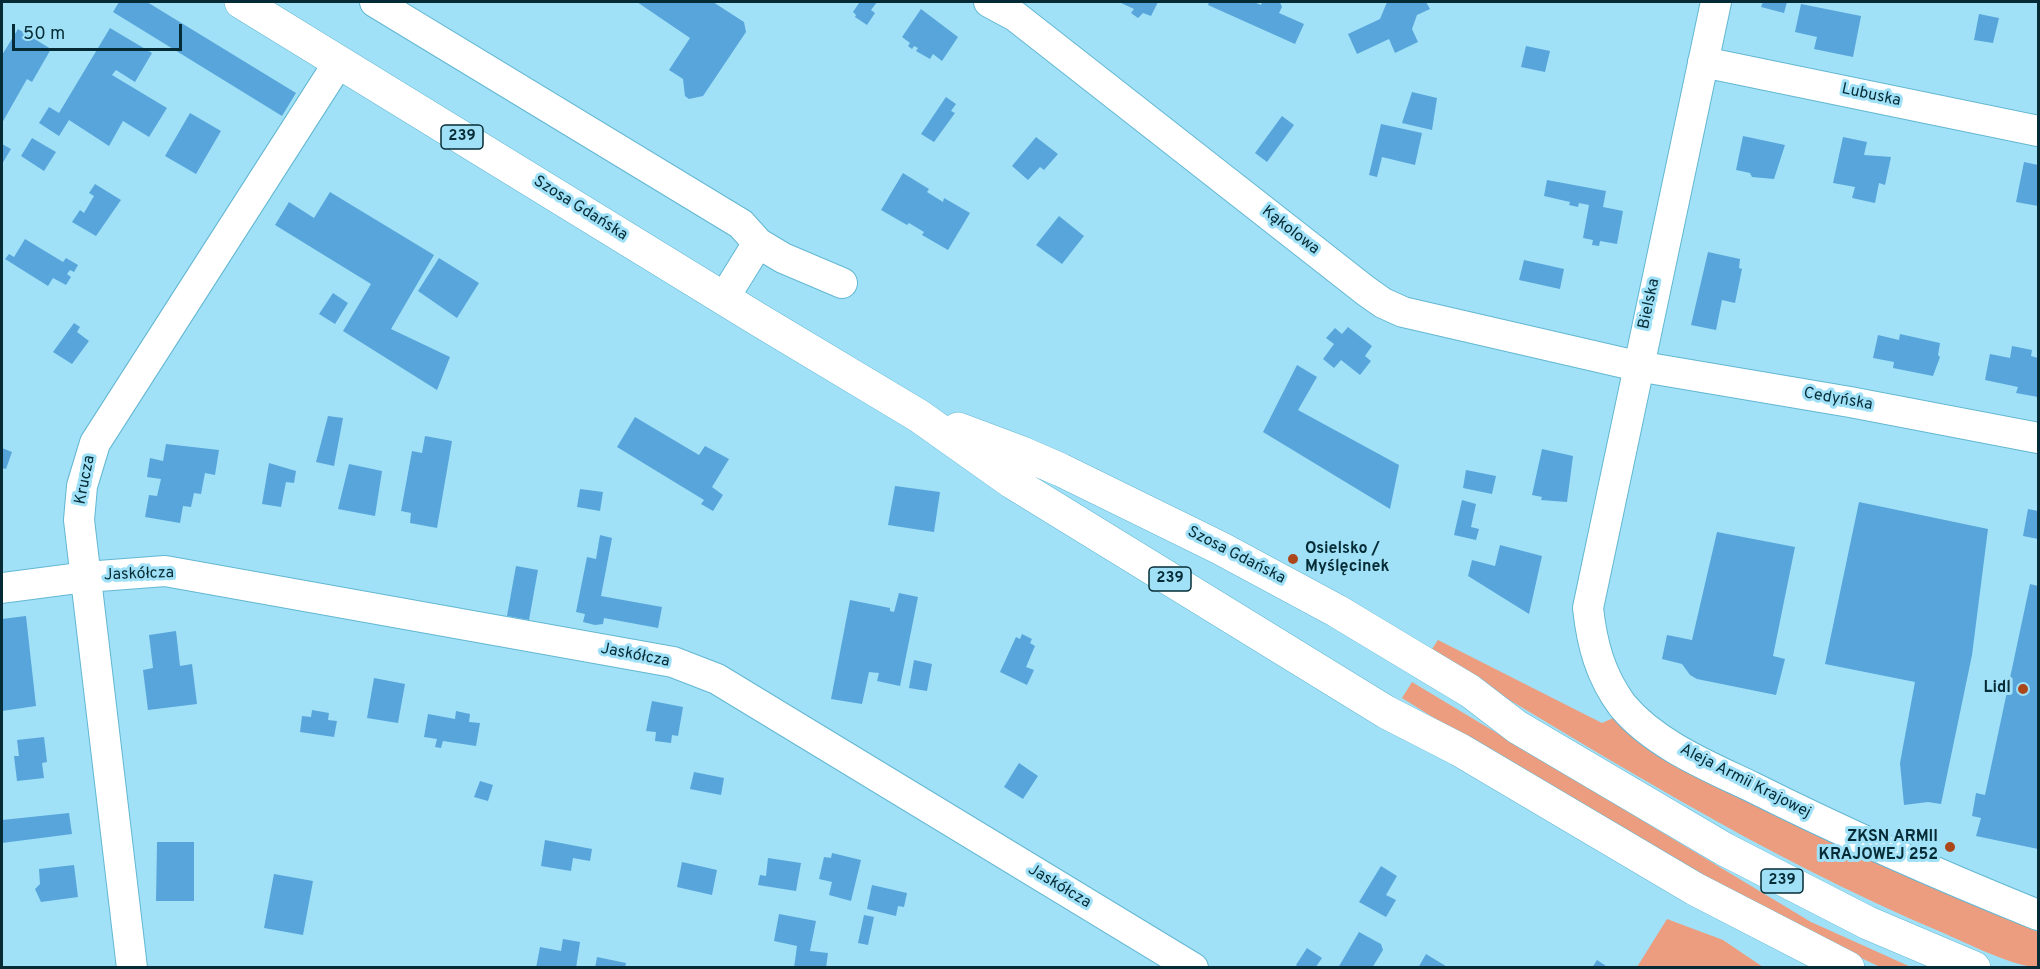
<!DOCTYPE html>
<html>
<head>
<meta charset="utf-8">
<style>
  body { margin:0 }
  #map { position:relative; width:2040px; height:969px; overflow:hidden; background:#a0e1f7; font-family:Overpass,sans-serif }
  canvas { display:block }
  .frame { position:absolute; inset:0; border:3px solid #052c36; pointer-events:none }
  .scale { position:absolute; left:12px; top:24px; width:170px; height:27px; box-sizing:border-box; border:3px solid #052c36; border-top:0; padding-left:8px; font-size:18px; line-height:21px; white-space:nowrap; color:#052c36; -webkit-text-stroke:4px #a0e1f7; paint-order:stroke }
</style>
</head>
<body>
<div id="map">
<canvas width="2040" height="969"></canvas>
<div class="frame"></div>
<div class="scale">50 m</div>
</div>
<script>
const g = document.querySelector('canvas').getContext('2d');
g.lineJoin = 'round';
function fill(path, color) {
  g.fillStyle = color;
  g.fill(path, 'evenodd');
}
function trace(path, color, width, dash) {
  g.strokeStyle = color;
  g.lineWidth = width;
  g.lineCap = dash ? 'butt' : 'round';
  g.setLineDash(dash || []);
  g.stroke(path);
}
function write(font, color, halo, rows, align = 'center') {
  g.font = font + ' Overpass,sans-serif';
  g.lineWidth = 6;
  g.setLineDash([]);
  g.textBaseline = 'middle';
  g.strokeStyle = halo;
  g.fillStyle = color;
  for (const [text, x, y, turn = 0] of rows) {
    g.save();
    g.translate(x, y);
    g.rotate((+turn || 0) * Math.PI / 180);
    g.textAlign = isNaN(turn) ? turn : align;
    if (halo) g.strokeText(text, 0, 0);
    g.fillText(text, 0, 0);
    g.restore();
  }
}
fill(new Path2D(`
  M1438,640L1602,723L1620,715L1930,883L2038,932V967C2013,967 1965,942 1941,932C1761,856 1597,752 1430,652Z
  M1412,682L1811,922L1911,967H1880L1772,915L1468,739L1402,698Z
  M1667,919L1723,940L1763,967H1637Z`), '#ec9d7f');
fill(new Path2D(`
  M119,2H147L296,93L282,116L113,12Z
  M637,2H713L744,22L746,32L703,96L689,99L685,96L683,79L669,70L690,38Z
  M856,2H877L871,10L875,13L867,25L855,17L856,15L853,12L859,3Z
  M1119,2H1158L1151,16L1143,13L1138,18L1131,13L1134,9Z
  M1209,2H1254L1261,5L1262,2H1280L1282,7L1279,13L1304,24L1295,44L1208,5Z
  M1387,2H1426L1430,9L1417,15L1412,29L1418,42L1395,53L1389,39L1357,54L1348,34L1380,19Z
  M1763,2H1787L1784,13L1761,7Z
  M1801,4L1861,16L1853,57L1814,49L1817,37L1795,32Z
  M921,9L958,37L942,61L933,54L930,59L916,51L918,48L914,46L912,49L908,46L910,43L902,37Z
  M1979,14L1999,18L1993,43L1974,40Z
  M110,28L152,53L135,82L116,70L112,75L167,108L149,137L123,121L109,146L69,120L59,136L39,123L49,107L59,113Z
  M18,29L51,49L32,82L27,79L2,123V55Z
  M1526,46L1550,51L1545,72L1521,67Z
  M1412,92L1437,98L1432,130L1402,123Z
  M946,97L956,104L951,111L955,113L934,142L921,134Z
  M190,113L221,131L196,174L165,156Z
  M1282,116L1294,125L1267,162L1255,153Z
  M1381,124L1422,133L1415,165L1382,157L1377,177L1369,175Z
  M1743,136L1785,145L1774,179L1752,177L1750,173L1736,170Z
  M1036,137L1058,154L1044,170L1040,167L1028,180L1012,166Z
  M1843,137L1867,142L1864,155L1891,157L1885,185L1879,183L1875,203L1852,198L1855,187L1833,183Z
  M32,138L56,152L44,171L21,156Z
  M2,144L11,149L2,164Z
  M2024,162L2038,165V206L2016,202Z
  M903,173L929,189L927,192L943,202L944,198L970,213L948,250L922,235L924,232L909,223L907,225L881,210Z
  M1547,180L1606,191L1603,207L1623,211L1617,244L1600,241L1599,246L1592,245L1593,240L1583,238L1589,205L1579,203L1578,207L1569,205L1570,202L1544,196Z
  M95,184L121,200L96,236L72,222L80,210L84,213L94,196L89,193Z
  M330,192L434,255L391,329L450,357L437,390L343,331L371,284L275,225L289,202L314,218Z
  M1059,216L1084,236L1062,264L1036,245Z
  M25,239L63,262L66,258L78,265L74,272L70,270L67,274L71,277L66,285L53,278L48,286L5,259L9,254L14,257Z
  M1708,252L1740,259L1739,268L1742,269L1735,303L1722,300L1716,330L1691,325Z
  M439,258L479,283L457,318L418,291Z
  M1524,260L1564,269L1560,289L1519,280Z
  M333,293L348,303L335,324L319,314Z
  M74,323L80,327L77,332L89,341L72,364L53,352Z
  M1348,327L1372,346L1365,356L1371,361L1360,375L1341,360L1334,368L1323,359L1334,344L1326,338L1335,328L1342,334Z
  M1900,334L1940,343L1938,355L1940,357L1933,376L1893,368L1894,362L1873,358L1878,335L1899,340Z
  M2012,346L2032,350L2031,356L2038,358V397L2016,393L2018,387L1985,380L1990,354L2010,358Z
  M1297,365L1317,377L1298,410L1399,465L1390,509L1263,432Z
  M328,416L343,418L334,466L316,462Z
  M635,417L699,455L705,446L729,459L712,487L723,495L713,511L701,504L704,500L617,447Z
  M425,436L452,441L437,528L410,523L411,513L401,511L412,451L422,453Z
  M166,444L219,450L215,475L205,473L201,494L194,493L191,507L183,506L180,523L145,517L149,495L157,496L161,479L147,477L150,458L163,461Z
  M2,448L12,452L6,469L2,468Z
  M1542,449L1573,456L1567,502L1541,500L1542,497L1532,495Z
  M269,463L296,471L294,483L286,482L281,507L262,504Z
  M349,464L382,471L375,516L338,509Z
  M1466,470L1496,476L1492,494L1463,488Z
  M895,486L940,492L934,532L888,525Z
  M580,489L603,492L600,511L577,507Z
  M1462,500L1476,504L1471,527L1479,529L1476,540L1454,535Z
  M1859,502L1988,529L1972,655L1941,804L1928,802L1904,805L1900,763L1915,682L1825,664Z
  M2028,509L2038,511V539L2023,536Z
  M1717,532L1795,547L1773,656L1785,659L1776,695L1697,679L1690,675L1682,664L1662,659L1667,635L1692,640Z
  M600,535L612,538L601,596L662,607L658,628L604,618L603,624L595,625L583,622L585,614L576,612L587,557L596,559Z
  M1500,545L1542,556L1529,614L1468,576L1472,560L1495,566Z
  M516,566L538,570L529,620L507,616Z
  M2030,584L2038,586V849L1976,836L1981,818L1972,816L1976,793L1985,795Z
  M899,593L918,597L900,686L877,681L879,673L869,672L862,704L831,699L850,600L890,608V611L894,612Z
  M26,616L36,706L2,711V619Z
  M176,631L180,666L192,664L197,704L148,710L143,670L153,668L149,635Z
  M1022,634L1032,639L1030,643L1035,646L1026,667L1034,670L1027,685L1000,672L1016,637L1020,639Z
  M914,660L932,664L927,691L909,688Z
  M374,678L405,684L398,723L367,718Z
  M652,701L683,707L678,736L672,735L671,743L655,741L656,732L646,731Z
  M312,710L329,713L328,720L337,721L334,737L300,732L302,716L311,717Z
  M456,711L470,714L469,722L480,723L476,746L443,741L441,748L435,747L437,739L424,737L428,714L455,719Z
  M44,737L47,762L42,763L44,778L17,781L14,756H19L17,740Z
  M1019,763L1038,776L1023,799L1004,787Z
  M694,772L724,778L721,795L690,789Z
  M480,781L493,785L488,801L474,797Z
  M69,813L72,834L2,843V820Z
  M545,840L592,849L590,861L573,858L571,871L541,866Z
  M157,842H194V901H156Z
  M832,853L861,860L851,901L829,895L832,882L819,879L824,857L831,858Z
  M768,858L801,863L796,891L758,885L760,875L766,876Z
  M682,862L717,870L712,895L677,887Z
  M74,865L78,897L41,902L35,889L40,884L39,869Z
  M1381,866L1397,876L1386,895L1396,900L1386,917L1359,902Z
  M274,874L313,881L303,935L264,928Z
  M872,885L907,893L904,907L898,906L896,916L867,909Z
  M779,914L816,921L810,951L828,953L826,968H794L797,946L774,941Z
  M864,915L874,917L868,945L858,943Z
  M1359,932L1381,944L1383,950L1372,968H1338Z
  M563,939L580,942L576,968H536L540,947L561,951Z
  M1307,948L1322,958L1315,968H1300L1296,965Z
  M1426,954L1449,968H1418Z
  M597,957L626,963L625,968H595Z
  M1597,960L1609,968H1592Z`), '#57a5db');
const minor = new Path2D(`
  M375,2L741,224L758,243L724,298
  M989,2L1015,16L1366,291L1383,303L1403,312L1637,366L1850,402L2038,438
  M1716,2L1588,608C1592,644 1600,675 1622,705C1654,744 1708,766 1752,787C1846,834 1941,876 2038,915
  M1703,62L2038,131
  M758,243L783,258L842,283
  M2,588L86,577L165,571L673,662L717,679L1193,968
  M132,968L79,520L82,486L95,443L339,62`);
const major = new Path2D(`
  M241,2L754,317L919,416L1012,482L1386,712L1460,750L1695,889L1848,968
  M958,429L1022,453L1061,470L1220,548L1337,611L1470,691L1517,727L1724,849L1868,923L1974,968`);
trace(minor, '#63b7d2', 32);
trace(major, '#63b7d2', 34);
trace(minor, '#fff', 30);
trace(major, '#fff', 33);
for (const [x, y, r, color] of [
  [1293,559,6,"#ac471b"],
  [2023,689,6,"#ac471b"],
  [1950,847,6,"#ac471b"]
]) {
  const dot = new Path2D();
  dot.arc(x, y, r, 0, 2 * Math.PI);
  g.fillStyle = color;
  g.fill(dot);
  trace(dot, '#a0e1f7', 2);
}
for (const [x, y, w] of [
  [462,137,42],
  [1170,579,42],
  [1782,881,42]
]) {
  const box = new Path2D();
  box.roundRect(x - w / 2, y - 12, w, 24, 4.5);
  g.fillStyle = '#a0e1f7';
  g.fill(box);
  trace(box, '#052c36', 1.5);
}
write('bold 15px', '#052c36', null, [
  ["239",462,137],
  ["239",1170,579],
  ["239",1782,881]
]);
write('16px', '#052c36', '#a0e1f7', [
  ["Lubuska",1871,96,12],
  ["Szosa Gdańska",580,209,32],
  ["Kąkolowa",1290,231,38],
  ["Bielska",1650,304,-78],
  ["Cedyńska",1838,400,10],
  ["Krucza",86,480,-79],
  ["Szosa Gdańska",1236,556,27],
  ["Jaskółcza",139,575,-2],
  ["Jaskółcza",635,656,11],
  ["Aleja Armii Krajowej",1745,782,27],
  ["Jaskółcza",1059,887,31]
]);
write('bold 16px', '#052c36', '#a0e1f7', [
  ["Osielsko /",1305,550,"left"],
  ["Myślęcinek",1305,568,"left"],
  ["Lidl",2011,689],
  ["ZKSN ARMII",1938,838],
  ["KRAJOWEJ 252",1938,856]
], 'right');
</script>
</body>
</html>
